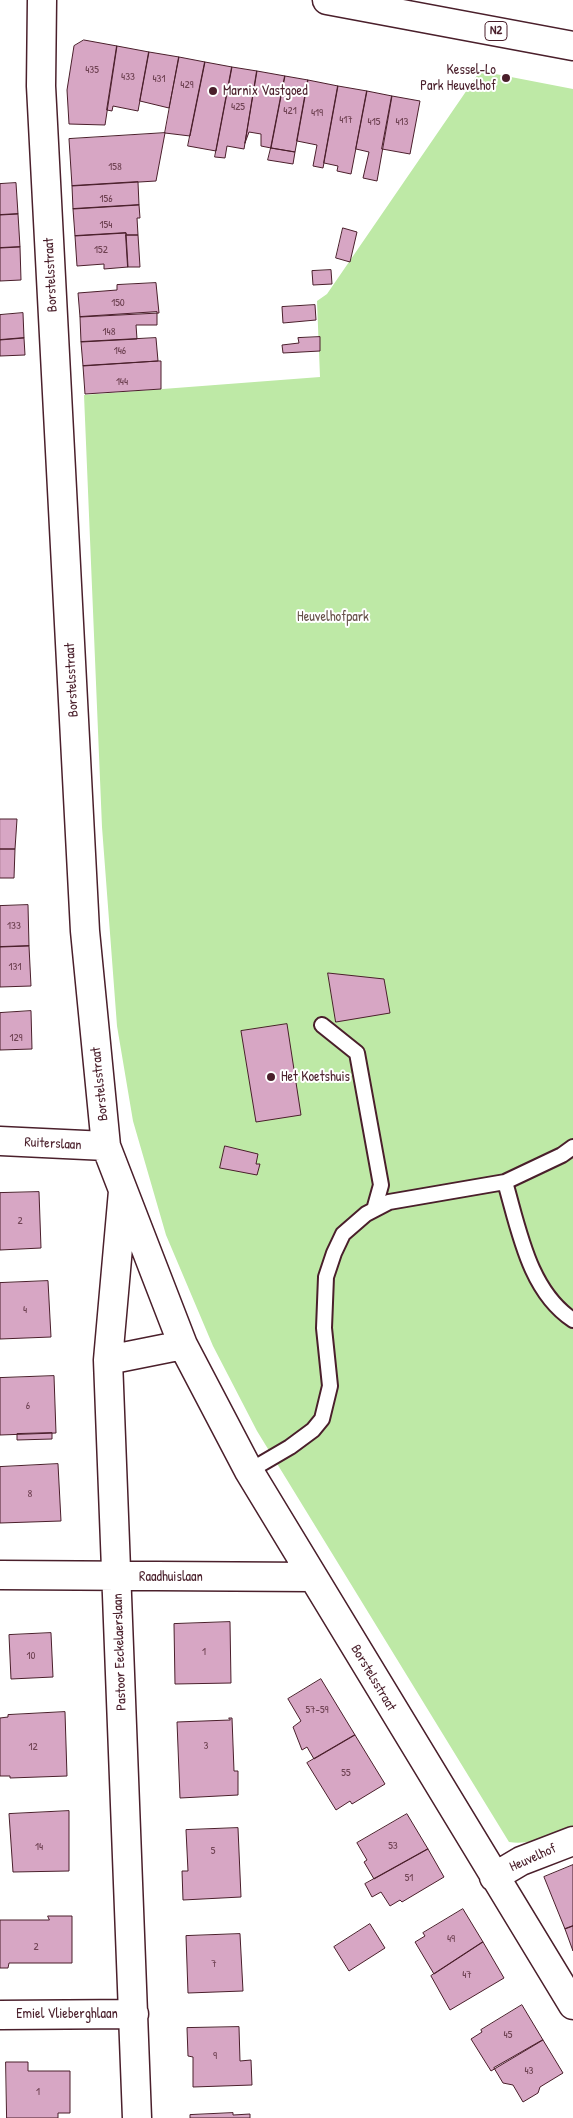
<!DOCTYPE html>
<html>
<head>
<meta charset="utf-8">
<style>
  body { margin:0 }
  canvas { display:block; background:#fff }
</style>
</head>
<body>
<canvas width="573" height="2118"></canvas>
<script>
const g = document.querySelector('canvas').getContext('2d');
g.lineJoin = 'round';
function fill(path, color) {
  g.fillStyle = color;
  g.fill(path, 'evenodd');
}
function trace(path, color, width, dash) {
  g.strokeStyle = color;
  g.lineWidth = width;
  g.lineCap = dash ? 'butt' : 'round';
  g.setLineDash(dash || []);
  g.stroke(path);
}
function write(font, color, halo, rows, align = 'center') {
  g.font = font + ' "Patrick Hand",sans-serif';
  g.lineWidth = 4;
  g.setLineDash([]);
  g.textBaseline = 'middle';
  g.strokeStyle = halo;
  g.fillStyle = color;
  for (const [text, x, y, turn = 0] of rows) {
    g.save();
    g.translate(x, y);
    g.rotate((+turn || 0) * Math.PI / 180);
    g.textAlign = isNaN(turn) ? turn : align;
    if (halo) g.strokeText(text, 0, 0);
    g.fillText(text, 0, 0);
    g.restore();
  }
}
fill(new Path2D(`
  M480,71L573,89V1826C553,1834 531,1846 509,1842L257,1431L213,1346L166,1235L133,1121L117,1026L102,827L84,395L320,377L317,301L327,294Z`), '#bee9a6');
const building = new Path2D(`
  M84,40L117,46L105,125L69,124L67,90L74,46Z
  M117,46L149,52L138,111L113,106L112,111L107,110Z
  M149,52L179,57L169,108L140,101Z
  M179,57L205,62L190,136L165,133Z
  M205,62L232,67L216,151L188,146Z
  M232,67L257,71L244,149L227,146L225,158L215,157Z
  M257,71L285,76L271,148L261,146V134L249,132L245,143Z
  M285,76L308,80L295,152L271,148Z
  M308,80L338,86L323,168L313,166L317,145L297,141Z
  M338,86L367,91L351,174L337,171L338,166L324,163Z
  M367,91L392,96L377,181L363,178L369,152L356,149Z
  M392,96L420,101L410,154L382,149Z
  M165,133L156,181L72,186L69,139Z
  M271,148L295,152L293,164L268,160Z
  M138,182L139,205L73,209L72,186Z
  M16,183L18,214L0,215V184Z
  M139,205L140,218H137L138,235H126V233L75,236L73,209Z
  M18,214L20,247L0,248V215Z
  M343,228L357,232L350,262L336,258Z
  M126,233L128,267L104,269V264L77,266L75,236Z
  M126,235H138L140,267H128Z
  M20,247L21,280L0,281V248Z
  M331,270L332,284L313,285L312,271Z
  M156,283L159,313L80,317L78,293L117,290V285Z
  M315,305L316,320L283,323L282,307Z
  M157,312V325H136L137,339L81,342L80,317Z
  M23,313L24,338L0,340V315Z
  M320,337V351L283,353L282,345L299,343L298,338Z
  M24,338L25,355L0,356V340Z
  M156,338L158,361L83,366L81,342Z
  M158,361H161V389L85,394L83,366Z
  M0,819H17L15,849H0Z
  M0,849H15L14,878H0Z
  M28,905L29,946L0,947V906Z
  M29,946L31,986L0,987V947Z
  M328,973L384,979L390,1013L336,1022Z
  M31,1011L32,1049L0,1050V1013Z
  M287,1024L301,1115L256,1122L241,1031Z
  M225,1146L258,1154L256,1164H260L257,1175L220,1168Z
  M39,1192L41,1248L0,1250V1193Z
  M48,1281L51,1337L0,1339V1283Z
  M54,1376L56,1433L0,1435V1378Z
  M52,1433V1439L17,1440V1434Z
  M58,1464L61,1521L0,1523V1467Z
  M230,1622L231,1683L175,1684L174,1624Z
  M51,1633L53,1677L11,1679L9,1635Z
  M321,1679L355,1735L314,1759L307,1747L302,1750L293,1727L301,1721L288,1699Z
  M65,1712L67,1776L10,1778V1776H0V1718L8,1717V1715Z
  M229,1718H232L234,1771H238V1795L180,1798L177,1722L230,1720Z
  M355,1735L385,1784L352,1804L350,1801L336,1810L307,1763Z
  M69,1811V1871L13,1872L9,1814Z
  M407,1814L428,1849L374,1879L364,1862L367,1860L357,1843Z
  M238,1828L241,1897L183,1900L182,1871H188L186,1830Z
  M428,1849L444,1877L402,1902L400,1900L390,1906L381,1892L372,1897L365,1884Z
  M573,1865V1926L565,1929L544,1877Z
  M463,1909L483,1942L434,1974L415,1942L425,1936L423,1933Z
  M48,1916H72V1963H9L8,1968H0V1920H49Z
  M370,1924L385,1948L349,1971L334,1947Z
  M573,1926V1951L565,1929Z
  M240,1934L243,1991L188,1993L186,1936Z
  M483,1942L504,1978L450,2010L431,1976Z
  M522,2005L543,2040L491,2071L471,2039L482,2032L481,2030Z
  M239,2027L240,2061L251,2060L252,2085L193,2087V2057L188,2056L187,2028Z
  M543,2040L563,2073L540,2087L538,2093L523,2102L513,2085L503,2083L494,2068Z
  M6,2062H28V2071H70V2113H58V2118H7Z
  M233,2113V2115L250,2114V2118H190V2115Z`);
fill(building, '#d7a6c4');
trace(building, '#4a1f2b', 1);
const lane = new Path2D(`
  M322,1025L357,1053L381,1185L374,1210
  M505,1182C519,1230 529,1291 573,1320
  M249,1471L290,1447L313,1430L322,1419L330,1386L324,1328L326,1277L334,1253L343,1234L366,1214L389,1202L505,1182L562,1155L573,1147`);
const street = new Path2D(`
  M42,0L41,86L85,931L106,1146L183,1345L249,1471L573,2005
  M0,1141L106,1146
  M123,1191L108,1360L137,2118
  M108,1360L183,1345
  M0,1575L312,1577
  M494,1877L521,1861L573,1841
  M0,2015L134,2014`);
const primary = new Path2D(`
  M327,0L573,46`);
trace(lane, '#4a1f2b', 18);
trace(street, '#4a1f2b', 31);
trace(primary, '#4a1f2b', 31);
trace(lane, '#fff', 14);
trace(street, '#fff', 28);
trace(primary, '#fff', 28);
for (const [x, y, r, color] of [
  [506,78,5,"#4a1f2b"],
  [213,91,5,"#4a1f2b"],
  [271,1077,5,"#4a1f2b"]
]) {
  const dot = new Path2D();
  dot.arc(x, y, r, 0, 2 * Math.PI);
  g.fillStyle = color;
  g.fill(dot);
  trace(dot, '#fff', 2);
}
write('11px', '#6d4151', null, [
  ["435",92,70],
  ["433",128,77],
  ["431",159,79],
  ["429",187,85],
  ["425",238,107],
  ["421",290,111],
  ["419",317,113],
  ["417",346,120],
  ["415",374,122],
  ["413",402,122],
  ["158",115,167],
  ["156",106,199],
  ["154",106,225],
  ["152",101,250],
  ["150",118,303],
  ["148",109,332],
  ["146",120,351],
  ["144",122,382],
  ["133",14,926],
  ["131",15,967],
  ["129",16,1038],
  ["2",20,1221],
  ["4",25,1310],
  ["6",28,1406],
  ["8",30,1494],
  ["1",204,1652],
  ["10",31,1656],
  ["57-59",317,1710],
  ["3",206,1746],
  ["12",33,1747],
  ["55",346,1773],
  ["53",393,1846],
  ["14",39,1847],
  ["5",213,1851],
  ["51",409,1878],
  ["49",451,1939],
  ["2",36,1947],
  ["7",214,1964],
  ["47",467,1975],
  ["45",508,2035],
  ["9",215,2056],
  ["43",529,2071],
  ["1",38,2092]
]);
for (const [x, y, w] of [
  [496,31,22]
]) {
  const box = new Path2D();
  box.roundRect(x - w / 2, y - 9.5, w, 19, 4);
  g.fillStyle = '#fff';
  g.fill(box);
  trace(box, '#4a1f2b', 1);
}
write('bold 12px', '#4a1f2b', null, [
  ["N2",496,31]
]);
write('14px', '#4a1f2b', '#fff', [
  ["Kessel-Lo",496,70,"right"],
  ["Park Heuvelhof",496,86,"right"],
  ["Marnix Vastgoed",223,91],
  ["Het Koetshuis",281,1077]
], 'left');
write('14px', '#4a1f2b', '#fff', [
  ["Borstelsstraat",51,275,-93],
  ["Borstelsstraat",72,680,-93],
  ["Borstelsstraat",100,1084,-96],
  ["Ruiterslaan",53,1144,3],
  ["Raadhuislaan",171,1577],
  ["Pastoor Eeckelaerslaan",120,1652,-92],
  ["Borstelsstraat",373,1678,59],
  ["Heuvelhof",533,1858,-24],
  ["Emiel Vlieberghlaan",67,2014]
]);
write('14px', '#67524a', '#fff', [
  ["Heuvelhofpark",333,617]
]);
</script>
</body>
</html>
